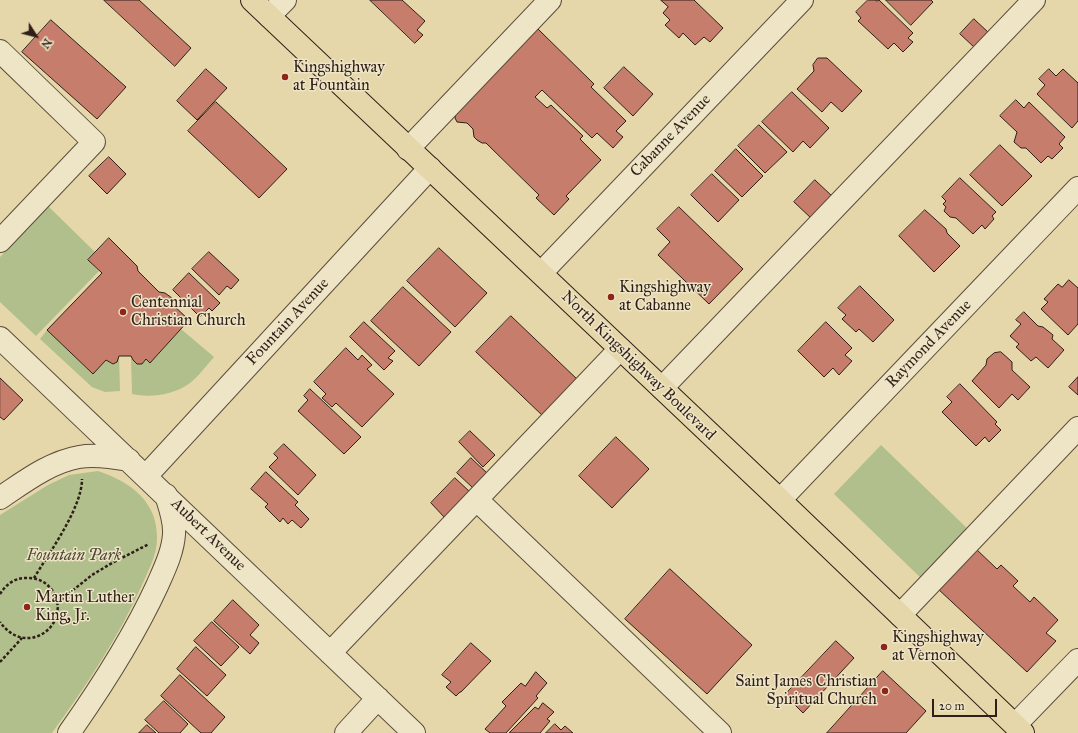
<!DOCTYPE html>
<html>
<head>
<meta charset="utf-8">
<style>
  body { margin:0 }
  #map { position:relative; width:1078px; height:733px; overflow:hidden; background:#e5d7a9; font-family:"IM FELL Great Primer",serif }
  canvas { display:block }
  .north { position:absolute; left:16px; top:16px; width:40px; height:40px; -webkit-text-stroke:3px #eee5c7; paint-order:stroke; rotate:126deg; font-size:11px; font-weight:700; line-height:16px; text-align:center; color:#2f1f18 }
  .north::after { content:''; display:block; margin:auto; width:14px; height:18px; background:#2f1f18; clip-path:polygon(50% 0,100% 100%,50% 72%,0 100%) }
  .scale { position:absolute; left:932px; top:699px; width:65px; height:18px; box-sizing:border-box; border:2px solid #2f1f18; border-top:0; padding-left:5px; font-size:12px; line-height:14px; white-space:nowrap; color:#2f1f18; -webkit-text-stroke:3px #eee5c7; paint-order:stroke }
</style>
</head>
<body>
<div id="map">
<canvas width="1078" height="733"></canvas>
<div class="north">N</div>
<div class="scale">20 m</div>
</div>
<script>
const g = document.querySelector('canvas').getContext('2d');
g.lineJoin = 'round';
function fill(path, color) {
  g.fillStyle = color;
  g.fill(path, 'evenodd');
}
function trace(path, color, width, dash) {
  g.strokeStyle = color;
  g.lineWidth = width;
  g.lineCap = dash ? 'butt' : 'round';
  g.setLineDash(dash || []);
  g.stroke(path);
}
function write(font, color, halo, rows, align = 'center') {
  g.font = font + ' "IM FELL Great Primer",serif';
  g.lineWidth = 3;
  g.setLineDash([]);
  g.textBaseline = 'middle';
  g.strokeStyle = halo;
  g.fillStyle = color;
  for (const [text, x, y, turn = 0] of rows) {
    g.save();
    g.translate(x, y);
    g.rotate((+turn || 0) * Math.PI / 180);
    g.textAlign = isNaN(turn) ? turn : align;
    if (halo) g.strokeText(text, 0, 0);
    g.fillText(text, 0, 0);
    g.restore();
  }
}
fill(new Path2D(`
  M48,206L95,252L88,260L99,271L36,336L0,302V257Z
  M181,329L214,357C206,366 199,376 190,383C174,395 151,398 132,394L131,356L133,360L137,364H142L146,359L150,363Z
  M47,330L93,374L106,360L113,364L117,362L119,356L120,391L105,392L92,387L40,339Z
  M881,445L972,533L925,582L834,494Z
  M98,471C131,482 158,502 157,539C157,555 148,571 142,585C118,638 86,686 52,733H0V515L48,485L69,475Z`), '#b0bf8c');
const building = new Path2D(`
  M104,0H139L191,48L175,66Z
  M370,0H402L425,21L417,30L423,35L415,43Z
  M661,0H694L723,28L710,42L704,37L695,45L683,33L679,38L665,25L670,20L663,13L668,7Z
  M868,0H875L877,1L879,0L913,33L908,38L913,42L903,52L894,43L888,49L858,21L861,18L856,12Z
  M886,0H931L933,2L911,25Z
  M974,19L989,33L975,48L960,34Z
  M51,20L126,87L97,119L22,52Z
  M537,28L594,84L591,87L626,121L616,131L623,137L613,148L597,133L592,138L542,90L535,97L547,108L551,105L583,136L580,139L601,160L566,196L569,199L554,215L536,198L539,195L486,143H482L477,140L474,137L473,129L467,123L457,122L455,118L456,113Z
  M818,58H827L862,91L842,112L831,102L822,112L797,89L814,71L813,65Z
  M624,67L653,94L633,116L604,88Z
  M206,69L227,88L197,120L177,101Z
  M1049,69L1056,76L1063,69L1078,83V121L1072,128L1037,94L1045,85L1039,79Z
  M792,92L829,128L810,148L803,141L793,152L762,122Z
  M1016,100L1024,108L1029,102L1065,137L1059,144L1063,148L1052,159L1048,156L1041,163L1026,148H1021L1014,142L1017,132L1000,116Z
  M216,102L287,169L259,198L188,131Z
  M759,125L787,152L765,173L738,146Z
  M1000,145L1032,176L1002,206L970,175Z
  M736,149L763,176L742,197L715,171Z
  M109,157L126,174L107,194L89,176Z
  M712,174L739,200L718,222L691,195Z
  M960,178L996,212L992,216L994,219L985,229L982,225L973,234L956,218L950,217L944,211L946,207L943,204L946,201L942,197Z
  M815,180L833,197L812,219L794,202Z
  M679,207L743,269L709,304L658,255L670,242L657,229Z
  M925,210L946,229L947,233L960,246L934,272L899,236Z
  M109,238L137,266L138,271L159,292L165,293L172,298V304L189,320L150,363L146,359L142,364H137L133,360L131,356H119L117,362L113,364L106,360L93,374L47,330L102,273L88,260Z
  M439,248L487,293L455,327L407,281Z
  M209,252L239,280L231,289L227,286L219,295L192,269Z
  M189,273L220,303L212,311L209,308L200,317L173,290Z
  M1069,280L1078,288V324L1068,335L1041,309L1048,302L1044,299L1058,284L1062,287Z
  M860,286L894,320L873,342L859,329L856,332L842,319L846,315L838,308Z
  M403,287L451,332L419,366L371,321Z
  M1024,312L1038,326L1043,327L1053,335L1052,339L1064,350L1048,368L1036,357L1031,361L1016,347L1019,344L1010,336L1021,324L1016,320Z
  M511,316L579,381L544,417L476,352Z
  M364,322L395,351L388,358L393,361L384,370L350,337Z
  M826,322L852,348L845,355L852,361L839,375L833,368L824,377L798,351Z
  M346,348L358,360L362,355L372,365L367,369L394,394L362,427L336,403L332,407L322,398L326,394L314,382Z
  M1001,352L1012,362V370L1030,387L1018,400L1012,394L999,408L972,381L986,365L987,359L994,353Z
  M1078,377V395L1069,387Z
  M0,378L23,400L4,420L0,417Z
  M960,384L997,422L995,424L1001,430L989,442L985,437L976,446L942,412L952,402L947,397Z
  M310,389L361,437L344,454L298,411L308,400L304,396Z
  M470,431L495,455L483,467L459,442Z
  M616,437L649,469L612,508L579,476Z
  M284,444L316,475L298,495L269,467L278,458L274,454Z
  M471,458L487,473L473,488L457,473Z
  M266,472L298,502L295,505L309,519L301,528L292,520L288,524L283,518L280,522L265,507L268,504L251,489Z
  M455,478L470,492L445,518L431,503Z
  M975,548L997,569L1001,565L1018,581L1013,586L1030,602L1034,597L1058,620L1046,633L1056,641L1027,672L937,588Z
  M670,569L752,645L707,694L625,619Z
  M233,600L259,625L250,635L259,643L250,654L214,621Z
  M212,622L239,647L221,666L194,641Z
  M836,641L854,658L803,713L785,695Z
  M471,643L491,661L461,692H460L456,696L446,687L451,682L442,675Z
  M196,647L226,675L207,696L177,669Z
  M883,671L926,711L906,733H827Z
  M536,672L547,683L536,696L538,698L506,733H490L485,729L506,706L502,702L521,683L525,686Z
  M180,675L225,717L211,733H201L161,696Z
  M164,701L188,724L180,733H159L145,720Z
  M543,703L554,712L547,719L550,721L540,733H509L535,707L538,709Z
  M555,724L561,730L565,726L573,733H546Z
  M147,725L156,733H139Z`);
fill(building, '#c77d6c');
trace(building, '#2f1f18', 1);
const minor = new Path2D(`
  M269,16L285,0
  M0,51L94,142L0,241
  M408,149L550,0
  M541,273L802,0
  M0,338L414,733
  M662,388L1034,0
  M146,476L430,168
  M0,498C24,482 50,462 79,457C95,454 113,457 129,460
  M477,500L720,733
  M780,500L1078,188
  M900,615L1078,428
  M330,653L620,349
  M1015,725L1078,660
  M69,733C102,686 133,638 157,586C164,570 173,552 174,534C175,521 170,508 166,495
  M346,733L378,698`);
const major = new Path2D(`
  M252,0L780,500L1023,733`);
trace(minor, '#5c4d3c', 24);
trace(major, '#2f1f18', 24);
trace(new Path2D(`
  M34,578C49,553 82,508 82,479
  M0,594C6,584 16,577 28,578C38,578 46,582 52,590C74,623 27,660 0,622
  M57,603L92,575L112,563L149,544
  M0,662L22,638`), '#2f1f18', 2.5, [3, 2]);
trace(minor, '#eee5c7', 22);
trace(major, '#e5d7a9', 22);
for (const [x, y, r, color] of [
  [285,77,4,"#8f2418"],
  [611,297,4,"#8f2418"],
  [123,312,4,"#8f2418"],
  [27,607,4,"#8f2418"],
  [884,647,4,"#8f2418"],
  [885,691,4,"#8f2418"]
]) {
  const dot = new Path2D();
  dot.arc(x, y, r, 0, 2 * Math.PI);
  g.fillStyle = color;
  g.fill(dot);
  trace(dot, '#eee5c7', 1.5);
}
write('16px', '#2f1f18', '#eee5c7', [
  ["Kingshighway",293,68],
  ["at Fountain",293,86],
  ["Kingshighway",619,288],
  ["at Cabanne",619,306],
  ["Centennial",131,303],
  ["Christian Church",131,321],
  ["Martin Luther",35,598],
  ["King, Jr.",35,616],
  ["Kingshighway",892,638],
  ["at Vernon",892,656],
  ["Saint James Christian",877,682,"right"],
  ["Spiritual Church",877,700,"right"]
], 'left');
write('16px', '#2f1f18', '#eee5c7', [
  ["Cabanne Avenue",671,136,-46],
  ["Fountain Avenue",288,322,-47],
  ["Raymond Avenue",929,344,-46],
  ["North Kingshighway Boulevard",638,366,44],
  ["Aubert Avenue",208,535,44]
]);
write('italic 16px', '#4f4735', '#eee5c7', [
  ["Fountain Park",74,556]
]);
</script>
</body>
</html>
